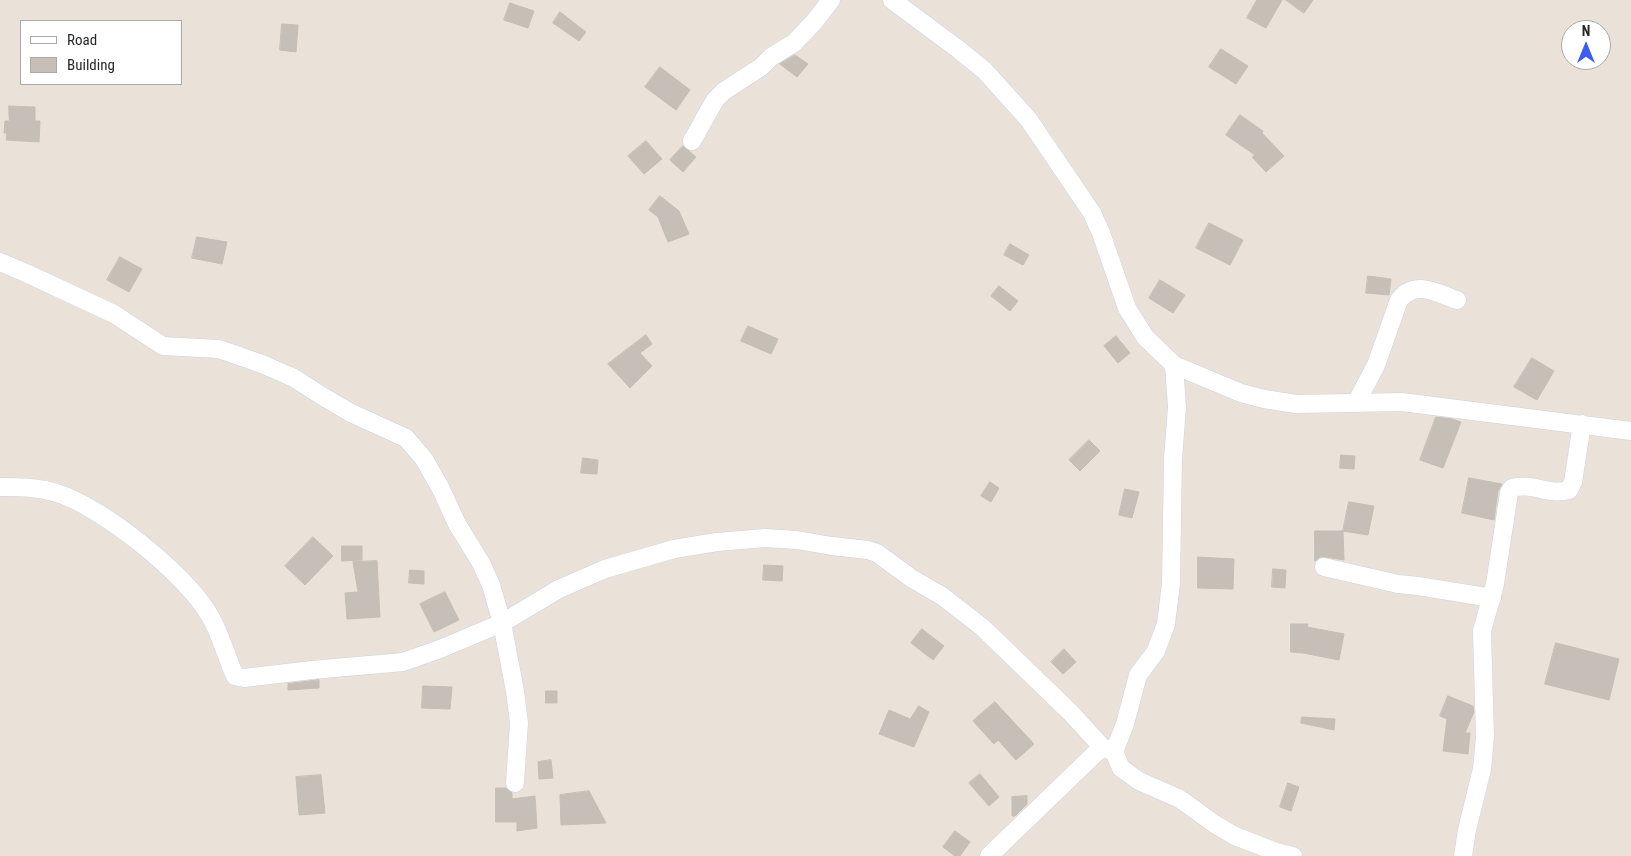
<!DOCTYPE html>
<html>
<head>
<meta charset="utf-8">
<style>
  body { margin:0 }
  #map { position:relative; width:1631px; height:856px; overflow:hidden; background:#eae2d8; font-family:"Roboto Condensed",sans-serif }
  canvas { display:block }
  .legend { position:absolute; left:20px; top:20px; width:162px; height:65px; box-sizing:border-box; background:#fff; border:1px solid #a9a9a9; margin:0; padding:6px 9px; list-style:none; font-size:15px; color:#272727 }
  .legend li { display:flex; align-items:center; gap:10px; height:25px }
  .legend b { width:25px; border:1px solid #a9a9a9 }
  .north { position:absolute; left:1561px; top:20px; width:50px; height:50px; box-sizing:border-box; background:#fff; border:1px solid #a9a9a9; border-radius:50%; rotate:0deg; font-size:14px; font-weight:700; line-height:20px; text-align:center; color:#272727 }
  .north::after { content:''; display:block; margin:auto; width:18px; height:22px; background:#3a5df5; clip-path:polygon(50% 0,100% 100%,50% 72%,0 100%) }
</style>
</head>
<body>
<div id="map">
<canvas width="1631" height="856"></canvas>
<ul class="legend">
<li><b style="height:6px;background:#fff"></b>Road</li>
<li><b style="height:14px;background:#c5bfb8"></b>Building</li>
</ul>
<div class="north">N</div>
</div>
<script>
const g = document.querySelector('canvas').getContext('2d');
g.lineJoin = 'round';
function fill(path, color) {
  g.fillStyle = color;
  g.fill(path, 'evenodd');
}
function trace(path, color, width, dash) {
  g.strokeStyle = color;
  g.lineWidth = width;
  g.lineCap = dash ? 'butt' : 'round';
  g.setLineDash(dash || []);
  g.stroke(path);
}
const building = new Path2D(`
  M1257,0H1282L1266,28L1247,18Z
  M1286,0H1313L1304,13Z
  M510,3L534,11L528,28L504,20Z
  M560,12L586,32L579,41L553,23Z
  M282,24L298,25L296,52L280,50Z
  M1221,49L1248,66L1236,84L1209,67Z
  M795,55L808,64L797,77L780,64Z
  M660,67L690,90L676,110L645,87Z
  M9,106L35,107V121H40L39,142L6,140L7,133H4L5,121H9Z
  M1240,115L1263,131L1262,133L1284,156L1266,172L1252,157L1255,155L1226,135Z
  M646,141L662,159L644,174L628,156Z
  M683,146L696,157L683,172L670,160Z
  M660,196L679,211L689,234L668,242L658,217L649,210Z
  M1209,223L1243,240L1230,265L1196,248Z
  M197,237L227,242L222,264L192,258Z
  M1010,244L1029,255L1023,265L1004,255Z
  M120,257L142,269L129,292L107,280Z
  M1368,276L1391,279L1389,295L1366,293Z
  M1160,280L1185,295L1173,313L1149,298Z
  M999,286L1018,301L1010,311L991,296Z
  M748,326L778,339L771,354L741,341Z
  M646,335L652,344L640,353L652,366L630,388L608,364Z
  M1116,336L1130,353L1118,363L1104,346Z
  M1532,358L1554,371L1537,400L1514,387Z
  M1436,417L1452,419L1461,422L1443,468L1420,460Z
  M1089,440L1100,451L1080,471L1069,460Z
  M1341,455L1355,456L1354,469L1340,468Z
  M583,458L598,460L597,474L581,473Z
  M1469,478L1502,484L1498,491L1494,520L1462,513Z
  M990,482L999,488L991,502L981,496Z
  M1125,489L1139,492L1132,518L1119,515Z
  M1349,502L1374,506L1368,535L1343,531Z
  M1315,531H1343L1344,560L1326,557H1320L1315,561Z
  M313,537L333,556L305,585L285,566Z
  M342,546H362V560L342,561Z
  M1198,557L1234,559L1233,589L1198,588Z
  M377,561L380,617L347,619L345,593L358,592L353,562Z
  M764,565L783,566L782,581L763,580Z
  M1273,569L1286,570L1285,588L1272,587Z
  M410,570L424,571V584L409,583Z
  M445,592L459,620L434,632L420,604Z
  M1291,624H1308L1307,627L1344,634L1339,660L1303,653L1291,652Z
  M922,629L944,646L933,660L911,643Z
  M1556,643L1619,659L1609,700L1545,684Z
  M1064,649L1076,662L1063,674L1051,662Z
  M319,680V688L288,690V684Z
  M423,686L452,687L450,709L422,708Z
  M546,691H557V703H546Z
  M1448,696L1473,706L1474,712L1465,733H1470L1468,754L1443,751L1447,719L1440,716Z
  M995,702L1034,744L1016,760L998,740L994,744L973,721Z
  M919,706L929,712L914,747L879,734L889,710L910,719Z
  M1302,717L1335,719L1334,730L1301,723Z
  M551,760L553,778L539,779L538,762Z
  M980,774L999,797L989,806L969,783Z
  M321,775L325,813L299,815L296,777Z
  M1288,783L1299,787L1291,811L1280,807Z
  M496,788H506L512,793V799L535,796L537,828L517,831V822H496Z
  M589,791L606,823L561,825L560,795Z
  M1027,796V804L1015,816H1012V797Z
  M955,831L970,842L960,856H955L943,847Z`);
fill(building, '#c5bfb8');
trace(building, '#c4beb3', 1);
const minor = new Path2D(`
  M892,0L958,49L985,71L1029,120L1092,213L1101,233L1127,308L1145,337L1174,365L1241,393L1264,399L1296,404L1402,402L1631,431
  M692,141L715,100L724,91L761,67L771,57L794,43L814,22L831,0
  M0,262L26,273L114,314L163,346L219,349L262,364L294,378L322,396L351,413L406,438L424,459L441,489L457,524L481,563L491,585L502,623L515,691L519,723L515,783
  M1356,403L1376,365L1399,300C1415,279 1437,293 1457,300
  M0,487C21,487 37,487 57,493C102,507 186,574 210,616C221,635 226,656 235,676L244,678L312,670L403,662L440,649L502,623L559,589L605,569L674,549L717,542L765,538L797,540L832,546L868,550L877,553L911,578L942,596L982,627L1071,713L1102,747L1114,752L1121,768L1139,781L1180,799L1216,825L1235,836L1276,852L1293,856
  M1324,567L1398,584L1418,586L1492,598
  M1114,752L1125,724L1138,675L1156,651L1166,624L1171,583L1173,459L1177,407L1174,365
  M989,856L1102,747
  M1463,856L1467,830L1482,769L1485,737L1482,631L1495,584L1509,493L1512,488C1532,482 1549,496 1569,490L1573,482L1582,424`);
trace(minor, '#ced1e0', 19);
trace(minor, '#fff', 18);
</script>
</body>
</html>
